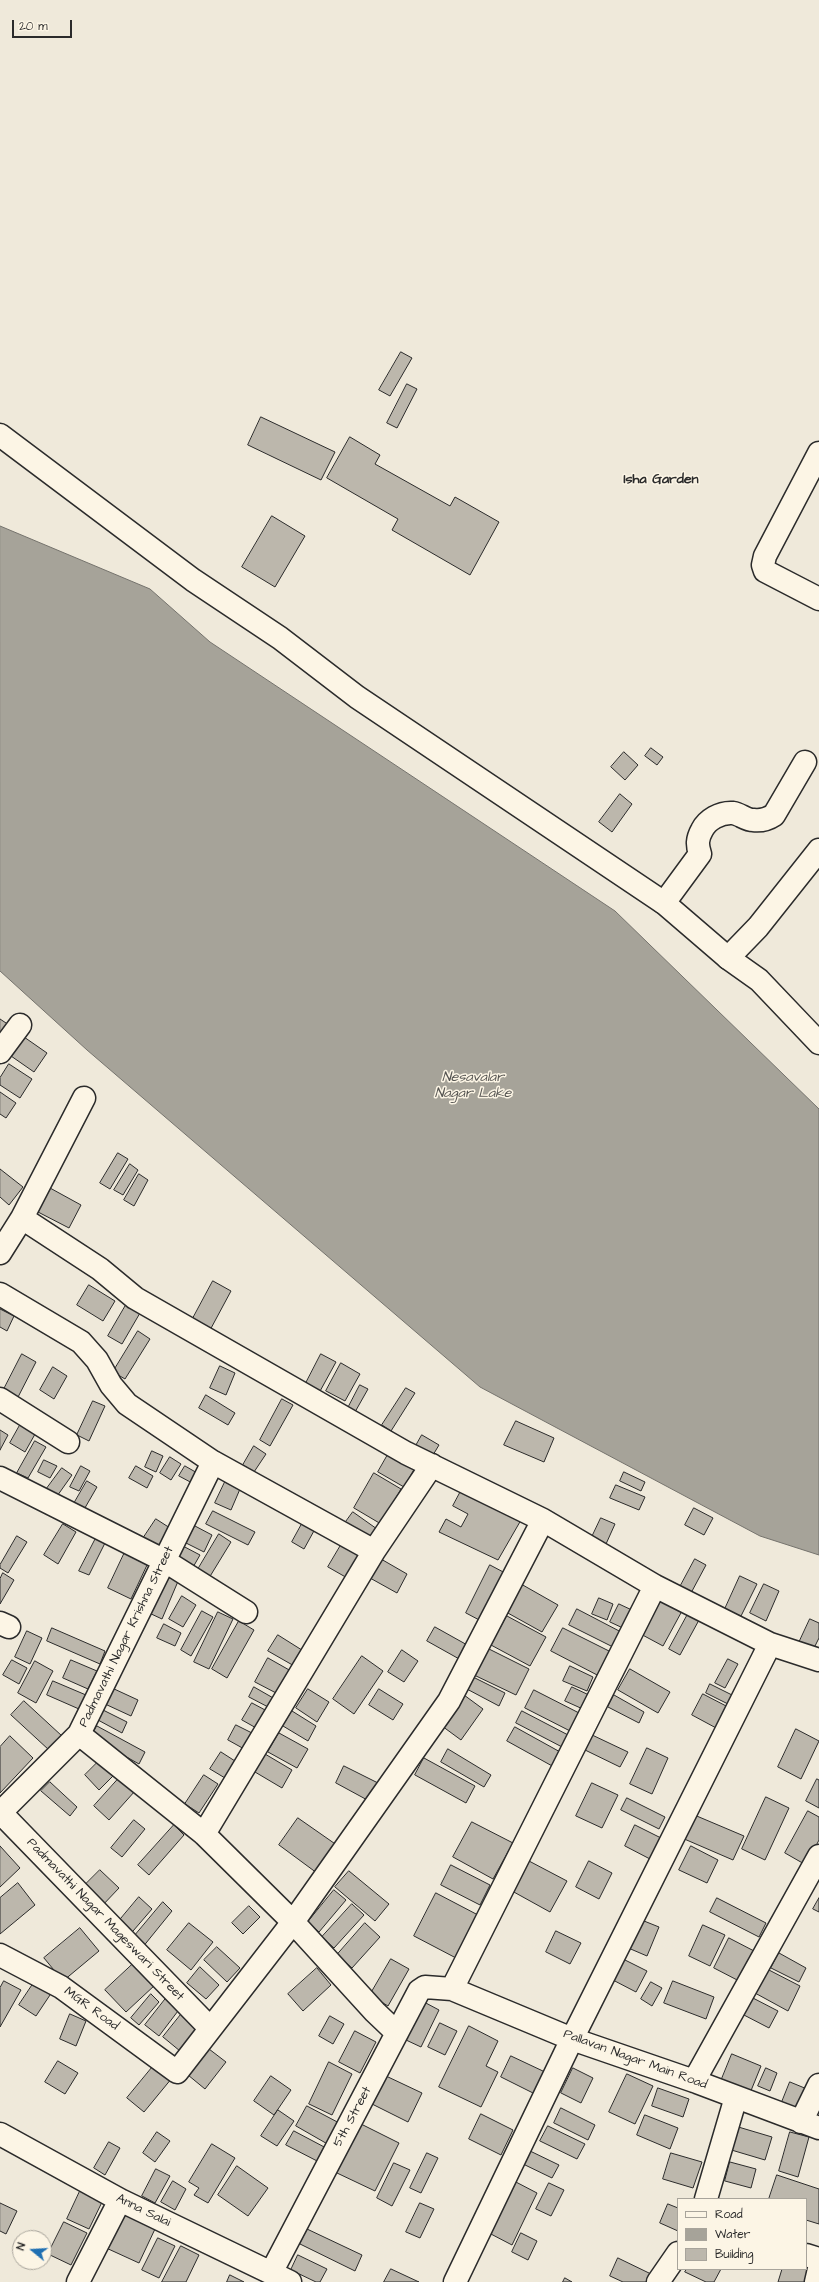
<!DOCTYPE html>
<html>
<head>
<meta charset="utf-8">
<style>
  body { margin:0 }
  #map { position:relative; width:819px; height:2282px; overflow:hidden; background:#efe9da; font-family:"Architects Daughter",sans-serif }
  canvas { display:block }
  .legend { position:absolute; left:677px; top:2198px; width:130px; height:72px; box-sizing:border-box; background:#fcf5e5; border:1px solid #a8a49b; margin:0; padding:5px 7px; list-style:none; font-size:12px; color:#2b2b2b }
  .legend li { display:flex; align-items:center; gap:8px; height:20px }
  .legend b { width:20px; border:1px solid #a8a49b }
  .north { position:absolute; left:12px; top:2230px; width:40px; height:40px; box-sizing:border-box; background:#fcf5e5; border:1px solid #a8a49b; border-radius:50%; rotate:288deg; font-size:11px; font-weight:700; line-height:16px; text-align:center; color:#2b2b2b }
  .north::after { content:''; display:block; margin:auto; width:14px; height:18px; background:#1f6fb2; clip-path:polygon(50% 0,100% 100%,50% 72%,0 100%) }
  .scale { position:absolute; left:12px; top:20px; width:60px; height:18px; box-sizing:border-box; border:2px solid #2b2b2b; border-top:0; padding-left:5px; font-size:12px; line-height:14px; white-space:nowrap; color:#2b2b2b; -webkit-text-stroke:3px #fcf5e5; paint-order:stroke }
</style>
</head>
<body>
<div id="map">
<canvas width="819" height="2282"></canvas>
<ul class="legend">
<li><b style="height:5px;background:#fcf5e5"></b>Road</li>
<li><b style="height:11px;background:#a6a399"></b>Water</li>
<li><b style="height:11px;background:#bcb7ac"></b>Building</li>
</ul>
<div class="north">N</div>
<div class="scale">20 m</div>
</div>
<script>
const g = document.querySelector('canvas').getContext('2d');
g.lineJoin = 'round';
function fill(path, color) {
  g.fillStyle = color;
  g.fill(path, 'evenodd');
}
function trace(path, color, width, dash) {
  g.strokeStyle = color;
  g.lineWidth = width;
  g.lineCap = dash ? 'butt' : 'round';
  g.setLineDash(dash || []);
  g.stroke(path);
}
function write(font, color, halo, rows, align = 'center') {
  g.font = font + ' "Architects Daughter",sans-serif';
  g.lineWidth = 3;
  g.setLineDash([]);
  g.textBaseline = 'middle';
  g.strokeStyle = halo;
  g.fillStyle = color;
  for (const [text, x, y, turn = 0] of rows) {
    g.save();
    g.translate(x, y);
    g.rotate((+turn || 0) * Math.PI / 180);
    g.textAlign = isNaN(turn) ? turn : align;
    if (halo) g.strokeText(text, 0, 0);
    g.fillText(text, 0, 0);
    g.restore();
  }
}
const water = new Path2D(`
  M0,526L150,589L210,642L615,911L819,1109V1555L760,1536L480,1387L87,1050L0,971Z`);
fill(water, '#a6a399');
trace(water, '#75736d', 1);
const building = new Path2D(`
  M401,352L412,358L390,396L379,390Z
  M407,384L417,389L397,428L387,423Z
  M261,417L335,452L321,480L248,445Z
  M350,437L380,455L375,464L450,506L455,497L499,522L470,575L392,530L398,519L327,478Z
  M272,516L305,536L275,587L242,567Z
  M651,748L663,757L657,765L645,756Z
  M624,752L638,765L625,780L611,767Z
  M620,794L632,804L612,832L599,822Z
  M0,1019L9,1025L0,1037Z
  M24,1037L47,1053L34,1072L11,1056Z
  M9,1064L32,1079L20,1098L0,1085V1078Z
  M0,1092L16,1103L6,1118L0,1114Z
  M118,1153L128,1159L110,1189L100,1183Z
  M130,1164L138,1170L123,1195L114,1190Z
  M0,1169L23,1187L9,1205L0,1197Z
  M139,1174L148,1180L134,1206L124,1200Z
  M50,1188L81,1205L69,1228L38,1212Z
  M213,1281L231,1291L209,1332L191,1322Z
  M89,1285L115,1301L103,1321L77,1305Z
  M126,1305L140,1313L122,1344L108,1336Z
  M0,1309L14,1316L7,1331L0,1327Z
  M138,1331L150,1339L125,1379L113,1372Z
  M22,1354L36,1362L16,1401L2,1393Z
  M321,1354L336,1362L319,1393L305,1385Z
  M341,1363L360,1374L345,1401L326,1391Z
  M220,1366L235,1373L226,1395L210,1388Z
  M53,1367L67,1376L54,1399L40,1390Z
  M360,1385L368,1389L355,1412L348,1408Z
  M406,1388L415,1393L391,1431L382,1425Z
  M206,1395L235,1413L228,1425L199,1408Z
  M282,1399L293,1405L270,1446L260,1440Z
  M93,1401L105,1406L89,1441L77,1435Z
  M24,1418L39,1427L25,1452L10,1443Z
  M516,1421L554,1438L544,1462L504,1445Z
  M0,1430L8,1435L0,1450Z
  M422,1435L439,1445L430,1460L413,1451Z
  M35,1441L46,1447L28,1478L17,1473Z
  M254,1446L266,1454L254,1472L243,1465Z
  M152,1451L163,1456L156,1472L145,1467Z
  M390,1451L416,1466L404,1487L378,1472Z
  M170,1457L181,1464L171,1480L160,1473Z
  M44,1460L57,1466L50,1478L38,1472Z
  M81,1466L90,1471L79,1491L70,1487Z
  M136,1466L153,1476L147,1488L129,1478Z
  M185,1466L199,1474L194,1484L179,1476Z
  M62,1468L72,1475L55,1499L45,1491Z
  M624,1472L645,1482L641,1491L620,1481Z
  M374,1473L401,1489L381,1524L354,1508Z
  M87,1481L97,1487L82,1513L72,1507Z
  M225,1482L240,1489L231,1510L215,1503Z
  M616,1485L645,1497L639,1510L610,1498Z
  M461,1491L521,1520L498,1560L439,1532L446,1519L461,1527L468,1514L453,1506Z
  M694,1508L713,1518L704,1535L685,1525Z
  M213,1511L255,1532L248,1545L206,1524Z
  M353,1512L377,1529L369,1540L345,1523Z
  M601,1518L615,1524L606,1544L592,1537Z
  M156,1519L170,1528L154,1553L140,1543Z
  M303,1522L315,1529L304,1549L292,1542Z
  M63,1524L76,1532L58,1564L44,1555Z
  M195,1526L212,1535L204,1552L186,1543Z
  M219,1534L231,1542L209,1578L197,1571Z
  M17,1536L27,1542L8,1573L0,1568V1565Z
  M96,1538L105,1543L89,1575L79,1571Z
  M181,1545L200,1555L192,1569L173,1558Z
  M341,1545L361,1557L349,1579L328,1567Z
  M125,1552L148,1563L131,1599L108,1588Z
  M381,1559L407,1574L397,1593L370,1578Z
  M695,1559L706,1565L691,1593L680,1587Z
  M490,1565L507,1574L483,1622L466,1613Z
  M3,1573L14,1580L0,1604V1579Z
  M164,1573L179,1579L162,1619L147,1612Z
  M740,1576L757,1584L741,1616L725,1609Z
  M521,1584L558,1605L542,1632L506,1612Z
  M764,1584L779,1591L766,1621L750,1613Z
  M182,1596L196,1605L183,1627L169,1619Z
  M656,1597L682,1611L663,1646L637,1632Z
  M599,1598L613,1604L607,1620L592,1614Z
  M619,1604L634,1611L625,1629L610,1622Z
  M577,1609L623,1633L615,1648L569,1625Z
  M202,1611L213,1617L191,1656L181,1650Z
  M218,1612L233,1619L209,1669L194,1662Z
  M688,1614L699,1620L680,1655L669,1649Z
  M507,1616L546,1637L530,1666L491,1645Z
  M810,1619L819,1623V1638L811,1654L797,1647Z
  M239,1621L254,1630L227,1678L212,1669Z
  M164,1624L181,1633L175,1646L157,1638Z
  M435,1627L469,1646L461,1660L427,1641Z
  M52,1628L105,1651L100,1664L47,1641Z
  M563,1628L613,1653L601,1677L551,1651Z
  M27,1631L42,1638L30,1664L15,1657Z
  M278,1635L305,1652L296,1667L268,1651Z
  M487,1648L529,1669L516,1695L474,1675Z
  M402,1650L418,1661L404,1682L388,1672Z
  M362,1656L383,1671L354,1714L333,1699Z
  M268,1658L291,1671L278,1694L255,1682Z
  M728,1659L738,1664L725,1688L715,1683Z
  M12,1660L27,1668L19,1684L3,1675Z
  M71,1660L97,1671L88,1689L63,1678Z
  M35,1661L53,1671L36,1703L18,1693Z
  M570,1666L593,1677L587,1691L563,1681Z
  M630,1669L670,1692L658,1713L618,1690Z
  M471,1676L505,1693L499,1706L465,1688Z
  M53,1681L86,1695L79,1709L47,1695Z
  M710,1684L734,1696L730,1705L706,1693Z
  M254,1687L275,1699L270,1708L249,1697Z
  M572,1687L591,1696L585,1710L565,1701Z
  M112,1688L138,1700L131,1716L105,1704Z
  M308,1689L329,1702L317,1722L296,1708Z
  M379,1689L403,1704L393,1720L369,1705Z
  M534,1690L583,1715L574,1733L525,1708Z
  M703,1694L730,1708L718,1729L692,1715Z
  M464,1695L483,1709L461,1740L442,1726Z
  M614,1695L644,1712L639,1723L608,1707Z
  M24,1701L62,1736L49,1750L11,1715Z
  M252,1703L267,1711L258,1729L242,1720Z
  M103,1710L127,1722L122,1733L98,1720Z
  M292,1711L316,1726L308,1741L283,1726Z
  M522,1711L570,1736L564,1748L516,1723Z
  M236,1725L254,1734L246,1750L228,1740Z
  M97,1726L145,1752L139,1764L91,1737Z
  M515,1727L562,1753L554,1767L507,1741Z
  M796,1729L819,1741L801,1779L778,1767Z
  M279,1733L308,1749L297,1768L268,1752Z
  M590,1734L628,1752L620,1767L583,1749Z
  M10,1736L33,1758L0,1793V1747Z
  M647,1748L668,1758L652,1794L630,1784Z
  M448,1749L491,1775L484,1787L441,1762Z
  M221,1752L235,1761L225,1778L210,1769Z
  M265,1754L292,1770L282,1788L255,1772Z
  M424,1758L475,1786L466,1803L415,1775Z
  M100,1760L114,1775L99,1790L85,1775Z
  M344,1766L380,1784L371,1802L336,1783Z
  M204,1775L218,1784L199,1813L185,1804Z
  M120,1777L135,1791L109,1820L94,1806Z
  M817,1779L819,1780V1808L806,1801Z
  M50,1782L77,1807L70,1816L41,1791Z
  M592,1783L618,1795L602,1828L576,1816Z
  M766,1797L789,1808L765,1860L742,1849Z
  M627,1798L665,1817L659,1829L621,1810Z
  M808,1811L819,1817V1840L806,1865L785,1853Z
  M692,1814L744,1836L733,1860L682,1838Z
  M298,1818L341,1848L321,1876L279,1845Z
  M134,1820L145,1829L122,1857L111,1848Z
  M472,1822L513,1843L493,1879L453,1857Z
  M174,1825L184,1835L149,1875L138,1865Z
  M635,1825L661,1838L650,1859L625,1846Z
  M0,1846L20,1868L0,1887Z
  M691,1846L718,1860L707,1883L679,1870Z
  M529,1861L567,1881L550,1912L512,1891Z
  M589,1861L612,1873L599,1899L576,1887Z
  M451,1865L490,1885L480,1905L441,1885Z
  M100,1870L119,1888L100,1908L81,1889Z
  M349,1871L389,1904L375,1921L335,1887Z
  M18,1883L35,1905L0,1934V1898Z
  M334,1890L346,1900L319,1932L308,1922Z
  M436,1893L478,1915L456,1958L414,1936Z
  M139,1897L152,1909L127,1938L114,1927Z
  M717,1898L766,1923L759,1937L710,1912Z
  M819,1898V1912L813,1909Z
  M163,1902L172,1911L142,1948L132,1939Z
  M352,1904L364,1915L334,1948L322,1937Z
  M249,1906L260,1917L243,1934L232,1923Z
  M639,1919L659,1927L647,1956L626,1947Z
  M189,1923L213,1942L191,1970L167,1950Z
  M365,1923L380,1937L352,1968L337,1955Z
  M703,1925L725,1935L710,1966L689,1956Z
  M80,1928L99,1951L63,1981L44,1958Z
  M556,1931L581,1943L570,1964L546,1952Z
  M729,1938L756,1952L741,1982L714,1968Z
  M217,1947L240,1968L227,1982L204,1960Z
  M779,1953L806,1968L799,1982L771,1968Z
  M621,1958L647,1971L636,1992L611,1979Z
  M391,1959L409,1969L388,2006L370,1995Z
  M134,1963L155,1985L126,2012L105,1990Z
  M200,1967L219,1985L206,1999L187,1983Z
  M317,1968L331,1985L303,2011L288,1994Z
  M767,1969L800,1986L788,2011L755,1993Z
  M4,1981L21,1990L0,2027V1988Z
  M35,1981L52,1992L36,2016L19,2005Z
  M673,1981L714,1997L706,2019L664,2003Z
  M651,1982L662,1988L652,2006L641,1999Z
  M151,1994L159,2002L139,2025L131,2018Z
  M167,1997L181,2007L159,2036L145,2025Z
  M751,1997L778,2011L769,2028L742,2014Z
  M424,2002L439,2010L421,2047L406,2040Z
  M183,2012L201,2026L180,2051L163,2037Z
  M70,2014L86,2021L76,2046L60,2039Z
  M330,2016L344,2024L333,2044L319,2036Z
  M440,2023L457,2031L445,2055L428,2047Z
  M469,2026L498,2041L486,2066L498,2072L481,2107L439,2087Z
  M355,2031L376,2042L360,2073L339,2062Z
  M209,2049L226,2062L205,2089L188,2075Z
  M732,2054L761,2066L748,2098L719,2086Z
  M511,2056L545,2072L535,2094L501,2077Z
  M58,2061L78,2073L65,2094L45,2082Z
  M329,2062L352,2074L332,2115L309,2104Z
  M155,2064L172,2078L144,2112L127,2098Z
  M573,2068L593,2078L581,2103L561,2093Z
  M766,2068L777,2073L770,2091L758,2086Z
  M627,2074L653,2086L635,2124L609,2112Z
  M271,2076L291,2090L274,2115L254,2101Z
  M386,2076L422,2093L408,2122L372,2104Z
  M790,2082L807,2089L797,2115L780,2107Z
  M658,2088L689,2099L683,2117L652,2106Z
  M307,2106L343,2125L331,2146L296,2126Z
  M561,2108L595,2125L588,2140L554,2123Z
  M278,2110L294,2121L277,2146L261,2136Z
  M481,2114L513,2130L501,2155L469,2139Z
  M645,2115L678,2128L670,2149L637,2135Z
  M361,2124L399,2143L375,2191L337,2173Z
  M548,2126L585,2144L577,2159L540,2141Z
  M735,2126L772,2137L765,2160L728,2149Z
  M294,2131L328,2149L321,2163L286,2145Z
  M157,2132L170,2141L155,2162L143,2153Z
  M790,2132L809,2137L798,2177L779,2171Z
  M109,2142L120,2148L105,2175L94,2168Z
  M212,2144L235,2158L208,2203L194,2195L199,2188L189,2182Z
  M528,2150L559,2165L552,2178L521,2163Z
  M427,2153L438,2158L421,2193L410,2188Z
  M671,2153L702,2162L693,2188L663,2179Z
  M730,2162L756,2169L751,2188L725,2181Z
  M394,2163L410,2170L392,2206L377,2198Z
  M237,2166L268,2188L248,2216L218,2195Z
  M156,2169L170,2176L155,2203L142,2196Z
  M777,2175L819,2189V2224L806,2220V2199H769Z
  M173,2181L186,2189L175,2210L161,2202Z
  M514,2181L537,2193L512,2245L489,2233Z
  M549,2183L564,2190L551,2216L536,2209Z
  M81,2189L103,2200L89,2229L67,2219Z
  M0,2203L17,2211L6,2234L0,2231Z
  M420,2203L434,2209L420,2238L406,2232Z
  M668,2204L678,2208V2231L660,2223Z
  M121,2213L155,2229L139,2263L104,2247Z
  M64,2222L87,2233L71,2265L48,2254Z
  M307,2229L362,2255L355,2271L300,2244Z
  M521,2233L537,2241L528,2260L512,2252Z
  M158,2238L175,2246L159,2278L142,2270Z
  M181,2246L199,2255L186,2282H162Z
  M298,2255L327,2269L320,2282H316L291,2270Z
  M618,2258L651,2274L647,2282H623L610,2276Z
  M806,2267L811,2269L807,2282H778L782,2269H806Z
  M391,2269L419,2282H384Z
  M687,2269H721L714,2282H706L685,2272Z
  M230,2275L244,2282H227Z
  M565,2278L572,2282H563Z`);
fill(building, '#bcb7ac');
trace(building, '#2b2b2b', 1);
const street = new Path2D(`
  M819,453L765,556L763,565L765,571L819,599
  M664,903L700,854C697,845 697,839 702,830C707,820 720,812 733,813C740,814 746,820 753,820C761,821 768,819 774,815L805,762
  M728,958L758,927L819,850
  M0,1052L20,1025
  M22,1218L100,1269L135,1298L406,1453L543,1520L655,1586L770,1644L819,1660
  M0,1253L22,1218L84,1098
  M0,1294L81,1342L97,1360L111,1385L127,1404L213,1462L374,1551
  M0,1399L68,1442
  M0,1478L165,1561L246,1612
  M0,1623L9,1627
  M79,1734L204,1834L293,1922L375,2012L397,2033
  M0,1812L210,2028
  M0,1813L79,1734L213,1462
  M204,1834L374,1551L432,1465
  M0,1955L61,1987L177,2072L293,1922L449,1701L543,1520
  M452,1989L655,1586
  M694,2081L819,1856
  M801,2122L819,2085
  M0,2134L120,2200L290,2282
  M706,2199L736,2097
  M806,2255L819,2259
  M271,2273L409,2010L419,1991L425,1987L452,1989L572,2039L694,2081L819,2128
  M78,2282L120,2200
  M455,2282L572,2039L770,1644
  M658,2282L678,2253
  M816,2282L819,2269`);
const secondary = new Path2D(`
  M0,435L193,580L280,638L357,697L664,903L728,958L759,980L819,1043`);
trace(street, '#2b2b2b', 25);
trace(secondary, '#2b2b2b', 25);
trace(street, '#fcf5e5', 22);
trace(secondary, '#fcf5e5', 22);
write('13px', '#2b2b2b', '#fcf5e5', [
  ["Padmavathi Nagar Krishna Street",127,1637,-64],
  ["Padmavathi Nagar Mageswari Street",105,1920,46],
  ["MGR Road",91,2009,36],
  ["Pallavan Nagar Main Road",635,2060,20],
  ["5th Street",353,2117,-62],
  ["Anna Salai",143,2211,26]
]);
write('bold 14px', '#2b2b2b', '#fcf5e5', [
  ["Isha Garden",661,480]
]);
write('italic 14px', '#565552', '#fcf5e5', [
  ["Nesavalar",473,1078],
  ["Nagar Lake",473,1094]
]);
</script>
</body>
</html>
